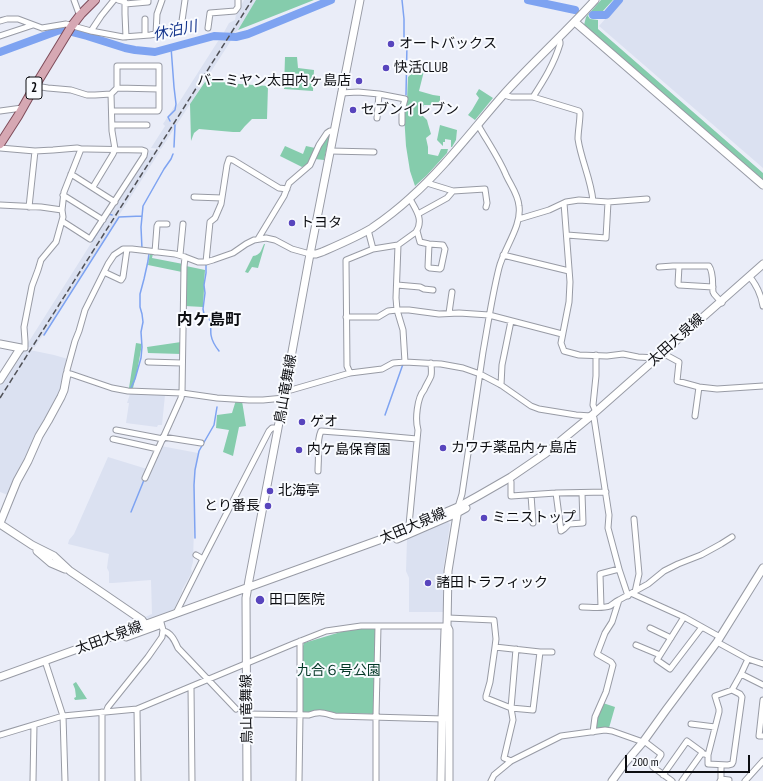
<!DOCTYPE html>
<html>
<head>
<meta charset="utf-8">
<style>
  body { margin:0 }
  #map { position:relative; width:763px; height:781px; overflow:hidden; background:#eaedf8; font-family:"PT Sans Narrow",sans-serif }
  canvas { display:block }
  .scale { position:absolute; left:625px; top:755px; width:125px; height:18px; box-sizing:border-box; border:2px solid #0c0d11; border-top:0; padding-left:5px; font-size:12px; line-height:14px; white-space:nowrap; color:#0c0d11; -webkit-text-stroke:3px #f9fbff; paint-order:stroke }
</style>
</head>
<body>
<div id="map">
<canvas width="763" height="781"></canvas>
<div class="scale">200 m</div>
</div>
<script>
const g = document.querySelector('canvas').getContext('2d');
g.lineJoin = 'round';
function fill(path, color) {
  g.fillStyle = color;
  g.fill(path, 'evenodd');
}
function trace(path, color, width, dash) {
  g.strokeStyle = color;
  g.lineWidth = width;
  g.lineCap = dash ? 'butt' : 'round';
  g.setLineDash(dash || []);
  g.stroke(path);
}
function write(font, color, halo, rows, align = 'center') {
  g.font = font + ' "PT Sans Narrow","Noto Sans JP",sans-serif';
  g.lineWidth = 4;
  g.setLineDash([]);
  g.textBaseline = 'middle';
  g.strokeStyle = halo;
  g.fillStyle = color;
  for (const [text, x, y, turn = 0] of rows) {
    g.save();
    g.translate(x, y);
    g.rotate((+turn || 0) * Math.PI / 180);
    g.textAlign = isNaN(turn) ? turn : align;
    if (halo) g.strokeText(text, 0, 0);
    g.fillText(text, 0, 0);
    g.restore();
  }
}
fill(new Path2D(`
  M244,0H257L237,31L233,34H223L229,23L235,20L236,15Z
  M622,0H763V168L599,26Z
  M220,38H231L232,39L161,149L151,148L165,126L163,124L174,107L178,104Z
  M150,150L160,151L35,347H28V343Z
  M25,349L54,355L68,359L64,369L66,370L61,392L8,495L0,492V386L23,350Z
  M132,393L165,395L162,425H158L157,427L126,423L129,403H127L130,394Z
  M161,446L198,453L195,468L194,487V527L193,562L191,569L192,572L182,590V592L173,611L148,619L145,617L152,614L151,580L113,583H109V572L107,568L108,560L109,554L68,544L69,540L74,534L108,457L147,469L142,479L145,480Z
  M447,521L450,524L443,571V612H409V578L406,571L407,539Z`), '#dbe1f1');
fill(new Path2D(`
  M256,0H314L238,30Z
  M601,0H613L602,12H591L588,16L590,19L598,20V29L763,173V181L584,25L586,17Z
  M285,57H297L298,68L314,70L313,91L284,89Z
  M420,65L425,67L419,91L433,95L440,96V102L436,105H424L420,113L427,120L428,124L431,134L426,138L428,147V154L438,156L441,149H448L447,153L427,175L415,186L410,171L406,146L404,114L407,100L408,77Z
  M209,76L226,83L268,86L267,119H252L245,126L240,132H233L199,129L194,133L191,141L190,104Z
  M479,89L493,98L475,120L468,115L472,110L479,98L476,94Z
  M440,125L457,130L456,140L452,147H451V140L445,139V142H443V146L437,140Z
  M330,134L324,160L315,159L321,145Z
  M285,146L303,154L306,146L315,148C312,156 310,164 302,167L280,156Z
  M264,244H265L258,268L252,267L248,273L245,272L253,256C261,255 261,250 264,244Z
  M150,253L153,254L152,258L183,264L182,272L148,265Z
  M186,266L205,270C204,282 204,295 203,307L185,306Z
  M181,342V354L148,353L147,347Z
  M136,343L142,344L137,372L133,388H129Z
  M236,400L242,401L246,426L239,427L233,456L223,452L229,430L216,428L217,415L232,413Z
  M374,628L376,630L375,714L303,712V646L304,643L344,631L357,629Z
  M76,682L87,699L75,700L74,698L76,697L75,689L73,684Z
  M603,703L615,707L609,728L599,729L594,728V725Z`), '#85ccac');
trace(new Path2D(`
  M402,0L404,19V38L407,43L406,95
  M170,121L168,117L175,110L176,104L174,87L171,47
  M174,147L175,125
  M92,241L109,214L112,215
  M142,249L141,227L143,206L164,169L171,159L173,154
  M206,264V273L204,285L205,293L203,309L204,314C213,318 210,327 211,335C212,341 215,346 219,351
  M44,335L119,217L142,216
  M131,388L135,379L141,358L142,347L141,332L143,322L142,314L140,307V294L144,279L148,261L149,253
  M385,415L403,364
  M131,512L144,480
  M195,538L194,485L195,470L199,451L214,425L217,407`), '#7ea3f1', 1.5);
trace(new Path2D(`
  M528,0L575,10
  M593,15H606L619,0
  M0,52L60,30H64L87,36L125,48L135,50L155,52L214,36L236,37L248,34L331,0`), '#7ea3f1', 8);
const street = new Path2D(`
  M74,0L78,11L81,14
  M118,0L125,2V14L126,37
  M125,4L148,2V0
  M145,19V35
  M0,21L7,19H18L42,28L66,24L91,31L123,37L150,35L178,30L181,28L185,0
  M208,28L210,13L235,11L238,7V0
  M91,31L101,16L114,0
  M156,34L157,14L162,0
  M0,36L33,25
  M35,86L48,88L71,90L87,95H95L111,94L117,88V66H159V109L158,111H112
  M117,88L159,89
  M341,93L358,92L379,94L377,118
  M379,94L405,99L402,110V123
  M504,95L511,97H533L579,111L580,113C580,122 578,131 578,139C581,160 591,179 593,201
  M533,97C544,80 554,64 560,44V42L558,39
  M0,111L22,108
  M112,125H147
  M0,148L35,151L53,150L77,148L81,149H87L142,150L145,151L144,156L90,239L62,221
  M330,151L374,152
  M71,174L115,202
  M93,187L113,154L115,149L112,131L111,94
  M453,191L485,189L487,203L486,207
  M63,195L103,220
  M194,197L222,198
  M564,203L570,282L569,302L561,343L564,351L579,355L607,356L623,354L638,357L656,358
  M0,205L41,207L62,210
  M29,207L35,151
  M418,214L447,198L453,191L427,183
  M519,219L549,210L566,202L579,200L608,202L647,199
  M417,231L420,242L429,244L443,245L445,249L441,268L440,269L430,268L428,267L429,244
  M567,235L606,238L608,202
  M258,239L284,196L289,183L310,165L319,145L327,133L330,131L334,132
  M373,249L398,245
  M155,252L157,226L158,224H167
  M180,255L183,224
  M503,255L569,271
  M206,262L210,222L215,218L221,204L227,165L229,159L233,160L279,188L287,189
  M679,266L678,284L679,285L713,287
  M659,267L673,266H709C714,273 712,284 713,292L714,294L722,303
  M104,272L121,280L123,277L127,249
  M749,276C756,284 761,295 763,306
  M397,285L420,287L424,289L433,290
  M449,313L452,292
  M346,317H378L388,311L397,310H409L439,314L459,313L489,315L562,334
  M25,348V341L24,327L32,286L38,270L41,260L56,242L63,217L62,210L64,192L81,149
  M660,354L666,355L679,362L677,381L699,387L717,389L763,386
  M596,355V376L593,405L596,412
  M148,362L182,363
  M405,362L403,330L397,310L396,298L398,245L416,232C424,220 416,210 410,199
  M350,373L347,366L346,260L373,249L368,230
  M501,385L502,365L511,321
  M285,390H291L350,373L382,369L393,363L405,362L441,364L463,368L480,374L501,385L531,406L539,409L576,415L591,416
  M284,398L263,400H249L217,398L182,393L128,391L112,388L71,374H67V370L75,341L79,331L85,310L108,264L114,255L123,249H132L175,254L185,257L198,262H206L213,260L233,253L246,244L254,240L266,238L275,240L292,249L310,254
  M695,416L699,387
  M594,418L609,515L608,528L619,569L628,596
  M116,430L163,439
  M163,437L201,443
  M113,439L158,449
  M318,471C318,464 319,457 318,451C318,444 318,438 321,431L362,434L417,439
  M145,478L181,398L182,393L184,267L185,257
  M511,482V496L556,493L606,492
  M556,493L561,531L564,529L569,524L583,523L582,493
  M531,495L533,523
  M458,507L462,494C469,447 476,399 483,352C488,324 492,296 499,268C504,248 522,226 519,206C518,194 511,186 506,175C499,158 487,141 478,125
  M634,519L639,574L635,592
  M411,530L409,525L418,430C415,420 417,398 424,390C426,385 429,381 431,376C432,372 431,367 431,363
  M196,555L203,559
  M633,594L684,617L720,637
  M582,607C590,607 602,609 610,606C613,604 615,602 619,600
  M601,607L600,574L619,569
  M176,613L203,559L269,431L272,428H278
  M684,617L657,660L670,669L702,627
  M448,618L494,620L496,639L495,647L490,682L486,696V698L511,708L533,710L540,652
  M650,628L671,638
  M163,631C171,632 175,641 178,648L236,709
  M717,642L748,659L763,664
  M636,645L660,655
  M495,647L540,652H552
  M45,661L63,716L65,781
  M741,674L763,685
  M191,687L192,781
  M732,690L740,694L742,697L733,762L732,764L728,765L708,764V755L719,712V709L715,696L732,690L741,674L748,659
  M763,700L759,736H763
  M137,709L138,781
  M106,712L108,707L148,657L162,637L163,630L160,619
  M247,714L309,715C320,711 323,713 335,716L444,719
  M691,724L715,727
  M593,732L595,717L606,692L613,665L611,662L597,654L605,633L612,622L619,600L648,584L664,571L678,564L701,555L721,544L732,537
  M0,735L63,716L137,709L293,644L326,631L361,626H447
  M644,741L661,754V755L653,767L672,781
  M511,761L504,758L513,720L511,708L516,649
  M663,775L687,741L702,752V753L707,755H708
  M721,779V765
  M33,781L34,725
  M102,781V712
  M299,781L300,715V641
  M376,781V717L378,626
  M491,781L494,775L511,761L561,736L605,730L612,731L643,742
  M682,781L702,753
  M720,781L721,779L729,780
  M745,781L763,761`);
const secondary = new Path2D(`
  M575,22L763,185
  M310,254H316L322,252C338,245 357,237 372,228C385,219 398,209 410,198C445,167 473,129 504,94C533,62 566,32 595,0
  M0,344L21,348L18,352L0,380
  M0,523L17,481L28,461L39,436L48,421L61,397L64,390L67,374
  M0,524L32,545L54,556L70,571L104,594L142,620L145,624L147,628
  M397,539L457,513L466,508
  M37,551L51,563L65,569
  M126,637L159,625
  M0,677L393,535L458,507L478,496L511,477L546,453L591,416L763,264
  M247,781L246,598L249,580L278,428L310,254L360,0
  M441,781L442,719L445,630L446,628
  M449,781V630L447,626L448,571L458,509
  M612,781L625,763L643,742L666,710L717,642L763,568`);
const primary = new Path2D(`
  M0,144L18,116L35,86L71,27L81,14L95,0`);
trace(street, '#989ba5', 7);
trace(secondary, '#989ba5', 9);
trace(primary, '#7e4c5a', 10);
trace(street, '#fff', 5);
trace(secondary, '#fff', 7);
trace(primary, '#d6a8b3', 8);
trace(new Path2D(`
  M0,398L252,0`), '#505157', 1.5, [6, 3]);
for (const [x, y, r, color] of [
  [391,44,4,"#5845bd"],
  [386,68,4,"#5845bd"],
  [359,81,4,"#5845bd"],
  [353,110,4,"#5845bd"],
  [292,223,4,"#5845bd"],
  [302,422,4,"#5845bd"],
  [443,448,4,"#5845bd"],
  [299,450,4,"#5845bd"],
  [270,491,4,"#5845bd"],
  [268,506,4,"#5845bd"],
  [484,518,4,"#5845bd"],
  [428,583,4,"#5845bd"],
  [260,600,5,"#5845bd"]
]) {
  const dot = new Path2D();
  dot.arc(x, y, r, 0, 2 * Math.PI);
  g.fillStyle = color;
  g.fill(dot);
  trace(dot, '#f9fbff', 1.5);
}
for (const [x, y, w] of [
  [34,88,16]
]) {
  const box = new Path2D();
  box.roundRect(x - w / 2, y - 11, w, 22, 3);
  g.fillStyle = '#f9fbff';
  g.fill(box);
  trace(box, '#0c0d11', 1);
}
write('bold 13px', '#0c0d11', null, [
  ["2",34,88]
]);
write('14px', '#0c0d11', '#f9fbff', [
  ["オートバックス",399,44],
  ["快活CLUB",394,68],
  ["バーミヤン太田内ヶ島店",351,81,"right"],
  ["セブンイレブン",361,110],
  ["トヨタ",300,223],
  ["ゲオ",310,422],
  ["カワチ薬品内ヶ島店",451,448],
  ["内ケ島保育園",307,450],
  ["北海亭",278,491],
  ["とり番長",260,506,"right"],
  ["ミニストップ",492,518],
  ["諸田トラフィック",436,583],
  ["田口医院",269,600]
], 'left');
write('14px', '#0c0d11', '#f9fbff', [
  ["太田大泉線",676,340,-42],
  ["鳥山竜舞線",286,389,-80],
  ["太田大泉線",413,526,-23],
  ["太田大泉線",109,638,-20],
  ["鳥山竜舞線",247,709,-91]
]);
write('14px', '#043827', '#f9fbff', [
  ["九合６号公園",339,671]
]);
write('italic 15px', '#13348c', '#f9fbff', [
  ["休泊川",175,31,-12]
]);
write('bold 16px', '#0c0d11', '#f9fbff', [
  ["内ケ島町",209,320]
]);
</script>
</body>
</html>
